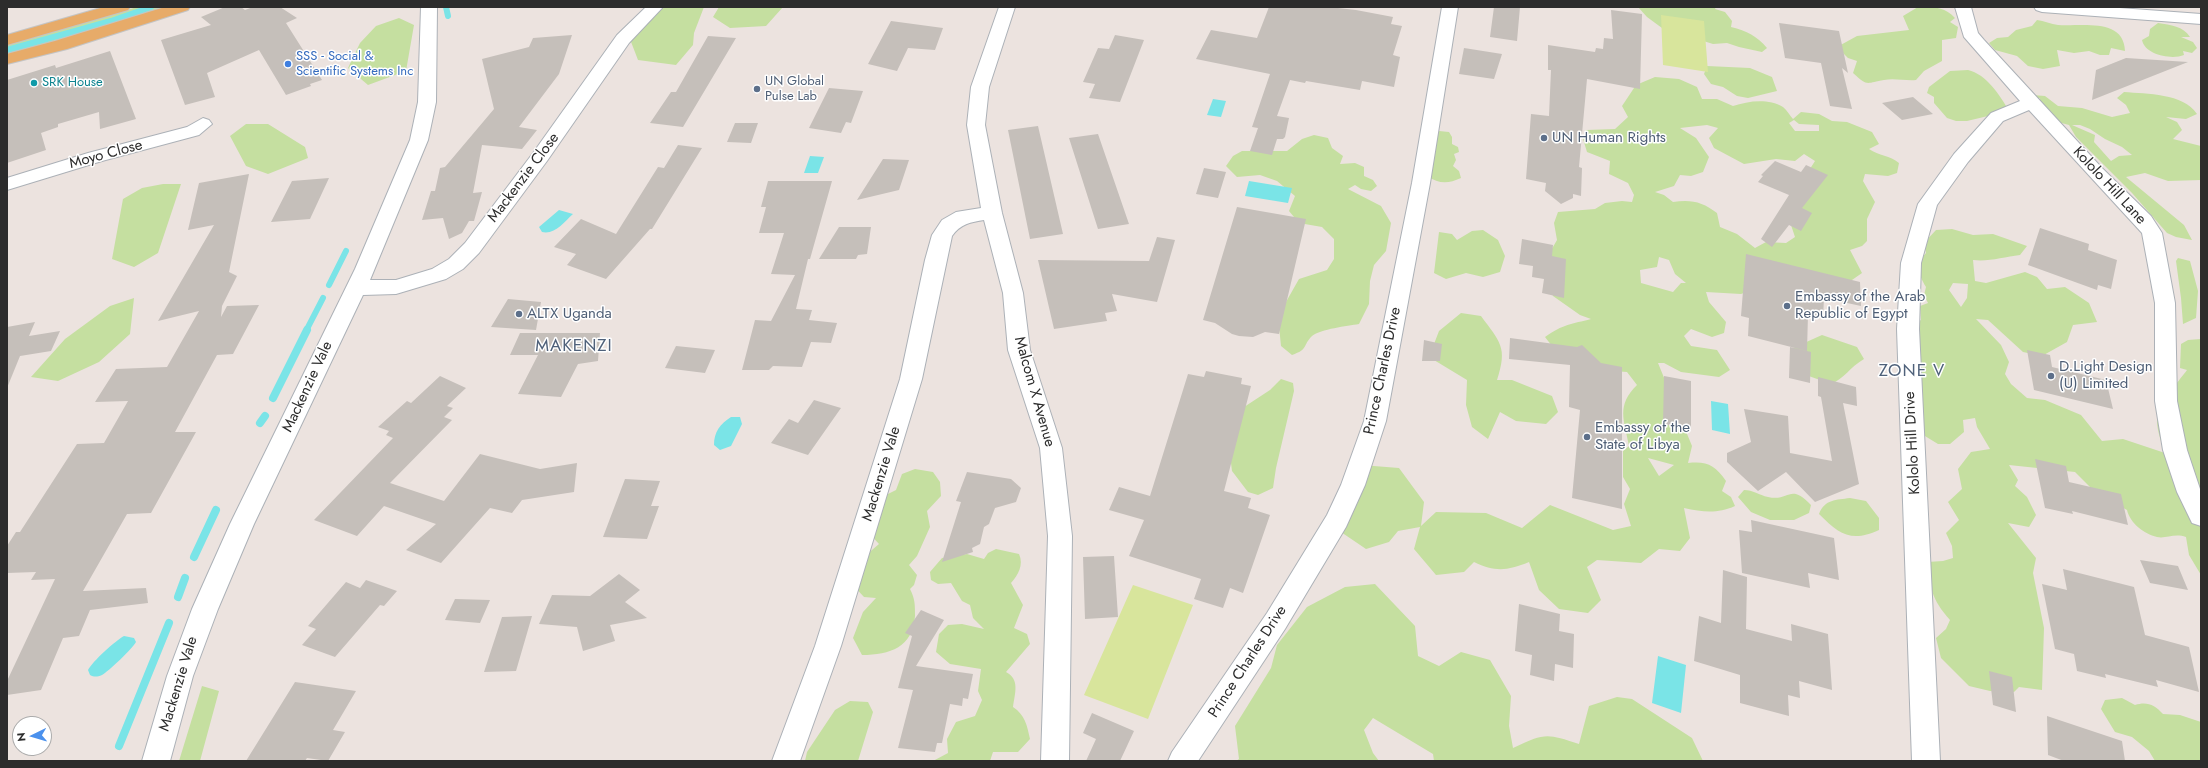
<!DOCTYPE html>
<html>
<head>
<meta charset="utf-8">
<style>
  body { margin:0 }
  #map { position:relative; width:2208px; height:768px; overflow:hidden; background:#ece3df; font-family:Jost,sans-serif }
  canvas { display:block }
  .frame { position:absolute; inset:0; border:8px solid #2c2c2c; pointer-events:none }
  .north { position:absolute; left:12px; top:716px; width:40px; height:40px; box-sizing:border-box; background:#fff; border:1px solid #ababab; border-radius:50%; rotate:265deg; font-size:11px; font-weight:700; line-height:16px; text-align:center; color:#2c2c2c }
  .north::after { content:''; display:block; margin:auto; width:14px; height:18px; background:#4b91ed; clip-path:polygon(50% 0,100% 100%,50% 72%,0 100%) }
</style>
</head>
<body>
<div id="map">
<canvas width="2208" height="768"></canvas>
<div class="frame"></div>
<div class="north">N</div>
</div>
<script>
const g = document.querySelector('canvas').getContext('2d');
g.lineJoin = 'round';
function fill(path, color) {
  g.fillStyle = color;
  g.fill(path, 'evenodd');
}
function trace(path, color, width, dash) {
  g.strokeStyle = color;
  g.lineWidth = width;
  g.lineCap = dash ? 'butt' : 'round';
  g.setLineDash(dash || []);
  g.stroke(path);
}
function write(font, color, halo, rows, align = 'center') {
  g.font = font + ' Jost,sans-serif';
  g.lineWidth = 3;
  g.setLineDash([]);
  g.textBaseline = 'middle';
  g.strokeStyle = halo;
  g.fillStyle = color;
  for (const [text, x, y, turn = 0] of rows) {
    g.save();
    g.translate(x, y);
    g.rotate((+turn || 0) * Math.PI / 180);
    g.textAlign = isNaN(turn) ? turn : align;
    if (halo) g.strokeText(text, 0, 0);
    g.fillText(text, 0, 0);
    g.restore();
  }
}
fill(new Path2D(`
  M137,7H167L122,22L7,54V45Z
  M665,7H704L694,33L693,45L676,65L638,60L628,34Z
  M719,7H783L766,26L730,28L713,17Z
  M1638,7H1716L1715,9L1725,12L1732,21L1731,27C1747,31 1757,36 1767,48L1762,52L1739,47L1727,43L1713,44L1662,28L1647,17Z
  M1918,7C1933,7 1944,6 1955,18L1950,22L1958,27L1956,38L1942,40V61L1924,71L1916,80C1906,81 1894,78 1884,80C1866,83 1868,87 1853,73L1857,61L1848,58L1837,47L1857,36L1909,30L1903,16Z
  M399,18L414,25L406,71L368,85L348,68L360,43L376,26Z
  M2037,20C2044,21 2051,24 2058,25C2080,27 2124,17 2125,51L2111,48L2109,55H2100L2089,51L2074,53L2057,50L2060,66L2043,69L2028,66L2017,56L1995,50L1989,43L1997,38L2008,37L2016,30L2032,26Z
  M2158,23C2171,25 2183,26 2190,37H2181L2193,42L2197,48L2192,53L2183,51L2184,55C2172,60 2145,55 2142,40L2149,36L2150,29Z
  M1707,66L1750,68L1772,77L1777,91L1748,98L1737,96L1723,87L1711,84L1704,74Z
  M1968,70C1986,74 2000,95 2009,111L1967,121H1956L1947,118L1934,103V97L1927,93L1929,87L1950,71Z
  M1655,77L1679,79L1697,87L1702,99H1717L1733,106C1748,101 1768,98 1783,107C1787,110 1790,116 1793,119L1801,112L1819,114L1832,121L1847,122L1872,132L1879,144L1869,149C1879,156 1890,155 1899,163L1897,173L1888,176L1865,174L1863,181L1875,202L1867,219V241L1862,246L1850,250L1862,273L1852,280L1758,288L1741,294L1706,292L1709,302L1726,322L1724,333L1712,337L1691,329L1684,336L1691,346L1717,350L1730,370L1719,377L1681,372L1664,363H1658L1692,446L1688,463C1707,461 1715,465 1726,481L1722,491L1731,497L1735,506C1717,514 1703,512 1684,508L1690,538L1680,551L1659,549L1641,563L1597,560L1587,567L1601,600L1588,613L1559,609L1539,590L1529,562C1507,571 1495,572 1474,562L1464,572L1436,575L1414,549L1420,527L1398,531L1389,542L1366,549L1338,530L1361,465L1399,468L1424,502L1421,526L1436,512L1486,513L1522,528L1550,505L1613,530L1631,526L1624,504L1630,489L1623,477V451L1629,446C1624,419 1616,406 1637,385L1627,372L1613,371L1552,346L1545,337C1563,324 1572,324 1591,319L1580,315L1553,296L1542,266L1557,240L1554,223L1558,212L1595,209L1605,203L1622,201L1632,202L1634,195L1628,183L1609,174L1610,161L1587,152L1583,139L1586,130L1615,129L1628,117L1622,106L1636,85ZM1794,120L1799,124L1819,125V131H1795L1789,123ZM1707,125L1718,128L1709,138L1714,148L1744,164L1776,159L1795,161L1804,154L1815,161L1808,172L1788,216L1795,237L1786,243L1766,242L1755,248L1737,234L1720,227L1717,213C1703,202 1691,199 1673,202L1664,195L1655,192L1674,186L1680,175L1691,176L1703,172L1709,157L1696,138L1680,128ZM1659,257L1669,260L1675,274L1686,283H1681L1673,292L1641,283L1640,270L1657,267ZM1648,458L1674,465L1659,476Z
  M2124,92C2147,94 2183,93 2197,114L2186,119L2166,117L2177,122L2182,130L2173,139L2201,146V180L2168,181L2145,173L2126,177L2184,225L2192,240L2176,237L2167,233L2132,193L2076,137L2069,125L2054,121L2038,102L2040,98L2032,99V95L2045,96L2058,106L2082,108L2112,117L2130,113L2126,105L2117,98ZM2072,125H2080L2090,129L2105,139L2122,147L2132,155L2119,156L2111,161L2094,142L2095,135Z
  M246,124H268L305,147L308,158L268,174L246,166L230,136Z
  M1439,131L1449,132L1452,137V144L1458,147L1459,152L1454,154L1456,160L1453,166L1459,171L1461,178C1448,184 1439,184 1427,176L1432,138Z
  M1314,135L1328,138L1332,148L1343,156L1340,164L1355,163L1364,167V176L1373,180L1377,186L1371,191L1361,189L1355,185L1348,189L1381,206L1391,223L1386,251L1374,265L1370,281L1369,304L1359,324C1347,326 1321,329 1312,336C1302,346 1309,349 1292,355L1281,346L1278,316L1299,279L1327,270L1334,259V239L1322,227L1299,223L1289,211L1295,196L1277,181L1260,175L1237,177L1226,166L1233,156L1242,151H1287L1302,139Z
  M163,184H181L158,253L134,267L112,259L123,199L142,188Z
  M1952,229L1973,235L1993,234L2027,246L2020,255C2004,257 1988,262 1973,260L1975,281L1986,283L2025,272L2037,277L2047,289L2065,287L2089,303L2097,322L2073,325L2067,342L2042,356L2023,352L1988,320L1976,319L2001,345L2009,362L2005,374L2011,384L2027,398L2045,400L2081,415L2102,441L2123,439L2165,453C2162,443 2157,432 2157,420C2157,406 2178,382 2187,370L2180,368L2181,344L2188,340L2201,339V575L2189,555L2186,537C2174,533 2166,539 2157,537C2144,534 2130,523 2127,510L2096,493L2075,472L2009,465L2018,480L2015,486L2027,497L2036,515L2029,527L2008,523L2036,558L2033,573L2044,628L2042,690L2019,687L2014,692L1990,691L1969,686L1941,658L1936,638L1946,629L1950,620C1931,598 1931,590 1927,562L1943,561L1953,558L1952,546L1946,533L1959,520L1948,502L1962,489L1958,469L1971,452L1990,449L1977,427L1975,418L1963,420L1964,432L1950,444H1938L1920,433L1908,328L1921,320L1920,306L1928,303L1924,295L1926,287C1918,273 1915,266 1926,253L1924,243L1936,230ZM1953,283L1968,284L1967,298L1961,307L1949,290Z
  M1483,230L1498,240L1505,256L1500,272L1483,277L1466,273L1446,279L1434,273L1439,232L1452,234L1457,240L1472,231Z
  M2178,258L2190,261L2198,291L2196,318L2183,324L2181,298L2176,261Z
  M134,298L130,334L99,362L58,381L31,377L65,339L110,306Z
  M1461,313L1481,316C1500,342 1508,347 1497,380H1512L1552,396L1558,412L1546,424L1516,421L1500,412L1488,439L1472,427L1466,405L1467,380L1429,357L1439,331Z
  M1822,335L1857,347L1864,359C1850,367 1844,379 1831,384L1806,375L1793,348Z
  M1281,379L1293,383L1294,391L1276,468L1273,488L1258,495L1248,492L1232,471L1229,447L1238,411L1270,390Z
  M915,469L933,472L940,482L941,496L927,511L930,527L917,556L909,565L917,575L914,585L910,589C915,599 915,604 915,616C913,647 890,655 862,655L853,638L863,612L876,598L864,597L851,583L852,567L879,544L866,530L880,498L896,490L902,474Z
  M1744,490C1753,490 1759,495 1768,497C1790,502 1789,482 1811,505L1809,513L1794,520H1770L1751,512L1738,497Z
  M1850,498L1866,501L1879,518V530C1851,543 1839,534 1819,514C1825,499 1836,500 1850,498Z
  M996,549L1019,554C1024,565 1018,575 1011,583L1023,605L1014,628L1027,634L1030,644L1006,672C1020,679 1015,693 1013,707C1025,715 1027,725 1030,739L1018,752H993L990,761H933L948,753L947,739L956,722L975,716L982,700L978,691L981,669L950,664L936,652L939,634L948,625L962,624L984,629L973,618L970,605L962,601L951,583L938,584L931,580L930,572L942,558L967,554L984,559L988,553Z
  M1375,584L1415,626L1418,656L1439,666L1461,652L1490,660L1511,696L1509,726L1513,748C1545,733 1546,733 1579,744L1589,706L1617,697L1632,699L1692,738L1703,761H1434L1433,754L1373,718L1364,730L1373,753L1379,761H1236L1239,759L1235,726L1271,668L1277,645L1307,607L1345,587Z
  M202,686L219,691L200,761H179Z
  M2122,698L2135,705C2147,701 2155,705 2163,714L2180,715L2201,722V761H2155L2149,751L2132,737L2115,732L2101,709L2105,700Z
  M850,701L868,702L873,712L858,761H805L807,752L835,710Z`), '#c5dfa0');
fill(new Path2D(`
  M1661,15L1704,21L1708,72L1663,65Z
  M1133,585L1193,605L1148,719L1084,695Z`), '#d8e59c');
fill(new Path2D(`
  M1213,99L1226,101L1221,117L1207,115Z
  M810,156L824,157L818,173H804Z
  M1249,181L1292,188L1288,203L1245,196Z
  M559,210L573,214C564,222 555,235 542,232L539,227Z
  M1711,401L1728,404L1730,434L1712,430Z
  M731,417H740L742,424L731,446L720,450L714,445C714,432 720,424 731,417Z
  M124,636L134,638L136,642C133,648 108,672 102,675C97,677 94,677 90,675L88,670C93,661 115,641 124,636Z
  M1658,656L1686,665L1681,713L1652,703Z`), '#7ae4e7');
trace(new Path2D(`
  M446,7L448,16
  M7,50L111,21L151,7
  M329,285L346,251
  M306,331L323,298`), '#7ae4e7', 6);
trace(new Path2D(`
  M273,398L307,330
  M260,423L265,416
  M194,557L216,510
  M178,597L185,578
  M119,746L169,623`), '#7ae4e7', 8);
fill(new Path2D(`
  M225,7H241L245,10L253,7H280L297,18L286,23L322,80L310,84L311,86L286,95L259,50L207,73L215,97L185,105L161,40L211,25L201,17Z
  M1269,7H1329L1356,10L1393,17L1391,24L1402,26L1393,55L1400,57L1394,87L1362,81L1360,90L1306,81L1305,83L1290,80L1277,116L1289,118L1285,137L1283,139H1277L1272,155L1250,151L1258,128L1252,127L1270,74L1196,59L1211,30L1257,38Z
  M1494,7H1520L1517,41L1490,37Z
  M1611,10L1642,14L1640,89L1587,79L1579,167L1582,168L1581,196L1573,194V198L1561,204L1545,191L1546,183L1526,179L1531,114L1549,116L1551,70H1548V45L1595,52L1596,48L1603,49L1604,38L1613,39Z
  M891,21L943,28L935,50L908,48L897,71L868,64Z
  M1779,23L1839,31L1848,73L1842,68L1852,109L1830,106L1821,63L1785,58Z
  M572,35L559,74L519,127L537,130L522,149L482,145L473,193L482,192L474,221H469L462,233L449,239L443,218L422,220L431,191H435L440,168L445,167L494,109L482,59L529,47L533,38Z
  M1115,35L1144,40L1120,102L1089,98L1095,84L1083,82L1098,48L1109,49Z
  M708,36L736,38L683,127L650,123L671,92H676Z
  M1464,48L1502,54L1494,79L1459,74Z
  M110,51L136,119L100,129L99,112L58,124V127L41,133L46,150L7,163V80L55,65L56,68Z
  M2126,58L2188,62L2092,100L2096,70Z
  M829,88L863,91L851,123L846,122L841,133L809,128Z
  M1913,97L1933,114L1902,120L1882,103Z
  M735,123H758L751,143L727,142Z
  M1038,126L1063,234L1030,239L1008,130Z
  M1098,134L1129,224L1098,229L1069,138Z
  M678,145L702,148L652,229H650L606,279L567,265L576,254L554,247L581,219L616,234L658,167L664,168Z
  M883,159L909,160L899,190L857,200Z
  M1775,161L1801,172L1806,165L1828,175L1802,208L1812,213L1801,231L1789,225L1772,247L1761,239L1789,195L1758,182L1763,176L1761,175Z
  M1204,168L1226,172L1218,198L1196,194Z
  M249,174L229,272L237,276L222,306L221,317L227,306L259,305L233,354L217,355L175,432H196L151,513L127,514L83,591L146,588L148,603L90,610L79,636L63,638L41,690L7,695V681L55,579L31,580L36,572L7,573V546L16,532H20L77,444L104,443L128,401L95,402L116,369L167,367L199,311L158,321L214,225L188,230L199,183Z
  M329,178L310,219L271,222L292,181Z
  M768,181H832L810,259H808L796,309L812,310L809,320L837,323L831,343L811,342L802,367L773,366L769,370H742L755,320L771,321L795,275L771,274L784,233H759L766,207H761Z
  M1237,207L1306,219L1279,334L1265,332L1253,337L1239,336L1232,334L1215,323L1203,320Z
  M839,227H871L867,254L858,255L856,259H819Z
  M2040,228L2089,244L2088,250L2117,260L2111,289L2098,285L2097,290L2028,265Z
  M1157,237L1175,240L1157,302L1112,294L1117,311L1105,313L1107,321L1054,329L1038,260L1149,261Z
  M1522,239L1553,245L1552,256L1566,259L1564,298L1542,293L1544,279L1532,277L1533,266L1519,264Z
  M1746,254L1860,282L1861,306L1824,298L1823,318L1808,314L1807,351L1748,336L1749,318L1741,316Z
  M508,299L541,302L536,330L491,327Z
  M35,322L29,336L60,331L51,351L20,356L7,388V327Z
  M520,333H600L598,361L578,364L561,397L518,394L538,355H510Z
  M1510,338L1577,347L1582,345L1601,363L1622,367V509L1572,498L1580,410L1569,407L1570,365L1509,359Z
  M1424,340L1442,344L1440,361H1422Z
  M676,346L715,350L705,373L665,368Z
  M1790,347L1811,352L1810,383L1789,378Z
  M2027,350L2050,355L2052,367L2106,380L2113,409L2034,390Z
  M1206,371L1242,378L1241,384L1251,386L1224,491L1251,498L1248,508L1270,515L1243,593L1230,588L1223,608L1194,599L1201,579L1129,556L1144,520L1109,510L1119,487L1150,496L1188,374L1204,377Z
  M440,376L466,388L447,406L453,408L444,417L452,420L390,483L444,501L480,454L540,469L577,463L574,492L522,500L512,513L490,508L441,563L406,550L436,524L384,506L357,536L314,520L393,438L386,435L389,431L378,427L407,401L411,403Z
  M1664,376L1691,381V430L1663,424Z
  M1818,377L1856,387L1857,406L1843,403L1859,484L1815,502L1786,472L1758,491L1727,462V453L1751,442L1744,409L1788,416L1790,453L1832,461L1821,397L1818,396Z
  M814,400L841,408L808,455L771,443L789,419L798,423Z
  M2035,459L2066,466L2069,482L2121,494L2128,525L2072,511L2073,514L2045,508Z
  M967,472L1011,479L1021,488L1016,502L995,508L989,524L984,527L980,544L972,548L973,552L942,562L961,502L956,501Z
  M625,479L660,481L651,506H659L647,539L603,537Z
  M1751,520L1834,538L1839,580L1808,573L1810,588L1742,573L1739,530L1752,532Z
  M1114,556L1118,617L1085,619L1083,557Z
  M2140,560L2178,566L2188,590L2150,583Z
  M2063,569L2134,587L2145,635L2189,647L2199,692L2156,680L2158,687L2105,674L2106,678L2077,671L2074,654L2055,649L2042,584L2067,590Z
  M1723,570L1747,577L1746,629L1792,641L1791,624L1828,634L1832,690L1799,681L1800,698L1788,695L1789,716L1740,703V675L1694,661L1699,616L1721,623Z
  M619,574L640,590L625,602L647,618L610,625L615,641L583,651L577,627L539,624L552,595L590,596Z
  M366,580L397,591L384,606L380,605L335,657L302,645L316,629L308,626L346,582L360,588Z
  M455,599L490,600L480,623L445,620Z
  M1519,604L1560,614L1559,631L1574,634L1573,668L1555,664L1554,681L1530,675L1532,655L1515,651Z
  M921,610L944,620L916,666L973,674L968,699L963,698L962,706L950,704L942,743H937L935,752L898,748L913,690L898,688L912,636L905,633Z
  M532,616L516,671L484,672L502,617Z
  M1989,671L2012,677L2016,712L1993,705Z
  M295,682L356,691L333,730L345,732L328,761L307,758L305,761H246Z
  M1092,713L1134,731L1120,761H1086L1096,739L1083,733Z
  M2047,716L2122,741L2125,761H2064L2048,755Z`), '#c5bfba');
const minor = new Path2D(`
  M421,7H437L436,102L428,140L370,280H396L432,269L449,259L465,243L533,153L617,35L646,7H663L629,43L547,161L479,253L463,269L446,279L396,294L363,295L254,524L218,609L193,676L170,761H142L167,676L192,609L230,524L355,269L410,140L418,102Z
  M999,7H1015L989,87L985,125L1002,213L1023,293L1030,350L1062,448L1072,536L1069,761H1041L1048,536L1040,448L1008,350L1003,293L984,220C971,222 960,224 952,236L922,379L841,646L800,761H772L815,646L900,379L925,260L932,235L942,220L956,212L981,208L967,125L971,87Z
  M1442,7H1458L1430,183L1386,421L1365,485L1346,527L1285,629L1198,761H1168L1172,752L1267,613L1327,515L1341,485L1364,421L1412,183Z
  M1955,7H1971L1978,33L1984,40L2102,168L2151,216L2162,233L2175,303L2177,401L2187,450L2201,492V526L2192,523L2177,492L2163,450L2155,401V303L2142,233L2029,110L2003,121L1968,162L1937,205L1921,263L1919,329L1940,761H1912L1897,329L1901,263L1918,204L1954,154L1991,113L2020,101L1964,37Z
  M2034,7H2106L2201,14V24L2042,12L2036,10Z
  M203,118L209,120L212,124L199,135L102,161L7,190V178L88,153L187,127Z`);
const major = new Path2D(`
  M104,7H130L128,10L7,45V35Z
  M165,7H190L188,10L67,49L7,64V54L55,41Z`);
trace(minor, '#acb1b7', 2);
trace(major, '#c4c4c4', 2);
fill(minor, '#fff');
fill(major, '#e7ab69');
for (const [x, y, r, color] of [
  [288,64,4,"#3f7fe0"],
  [34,83,4,"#0f9aa8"],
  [757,89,4,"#5c6f8a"],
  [1544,138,4,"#5c6f8a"],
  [1787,306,4,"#5c6f8a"],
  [519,314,4,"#5c6f8a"],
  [2051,376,4,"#5c6f8a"],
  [1587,437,4,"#5c6f8a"]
]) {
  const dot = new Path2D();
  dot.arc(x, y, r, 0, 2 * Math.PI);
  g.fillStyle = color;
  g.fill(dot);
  trace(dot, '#fff', 1.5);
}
write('13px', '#366cbe', '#fff', [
  ["SSS - Social &",296,57],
  ["Scientific Systems Inc",296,72]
], 'left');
write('13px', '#4e5e75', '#fff', [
  ["UN Global",765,82],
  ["Pulse Lab",765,97]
], 'left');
write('13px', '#0d838f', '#fff', [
  ["SRK House",42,83]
], 'left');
write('15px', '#4e5e75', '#fff', [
  ["UN Human Rights",1552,138],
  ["Embassy of the Arab",1795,297],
  ["Republic of Egypt",1795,314],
  ["ALTX Uganda",527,314],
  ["D.Light Design",2059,367],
  ["(U) Limited",2059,384],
  ["Embassy of the",1595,428],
  ["State of Libya",1595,445]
], 'left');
write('15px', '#2c2c2c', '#fff', [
  ["Moyo Close",106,155,-15],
  ["Mackenzie Close",524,178,-53],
  ["Kololo Hill Lane",2109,186,47],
  ["Prince Charles Drive",1383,371,-78],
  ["Mackenzie Vale",308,387,-65],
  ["Malcom X Avenue",1034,392,74],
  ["Kololo Hill Drive",1913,443,-93],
  ["Mackenzie Vale",882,474,-73],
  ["Prince Charles Drive",1248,662,-57],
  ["Mackenzie Vale",179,684,-73]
]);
g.letterSpacing = '1px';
write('17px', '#4f617a', '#fff', [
  ["MAKENZI",574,347],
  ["ZONE V",1912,372]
]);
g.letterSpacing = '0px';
</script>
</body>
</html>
